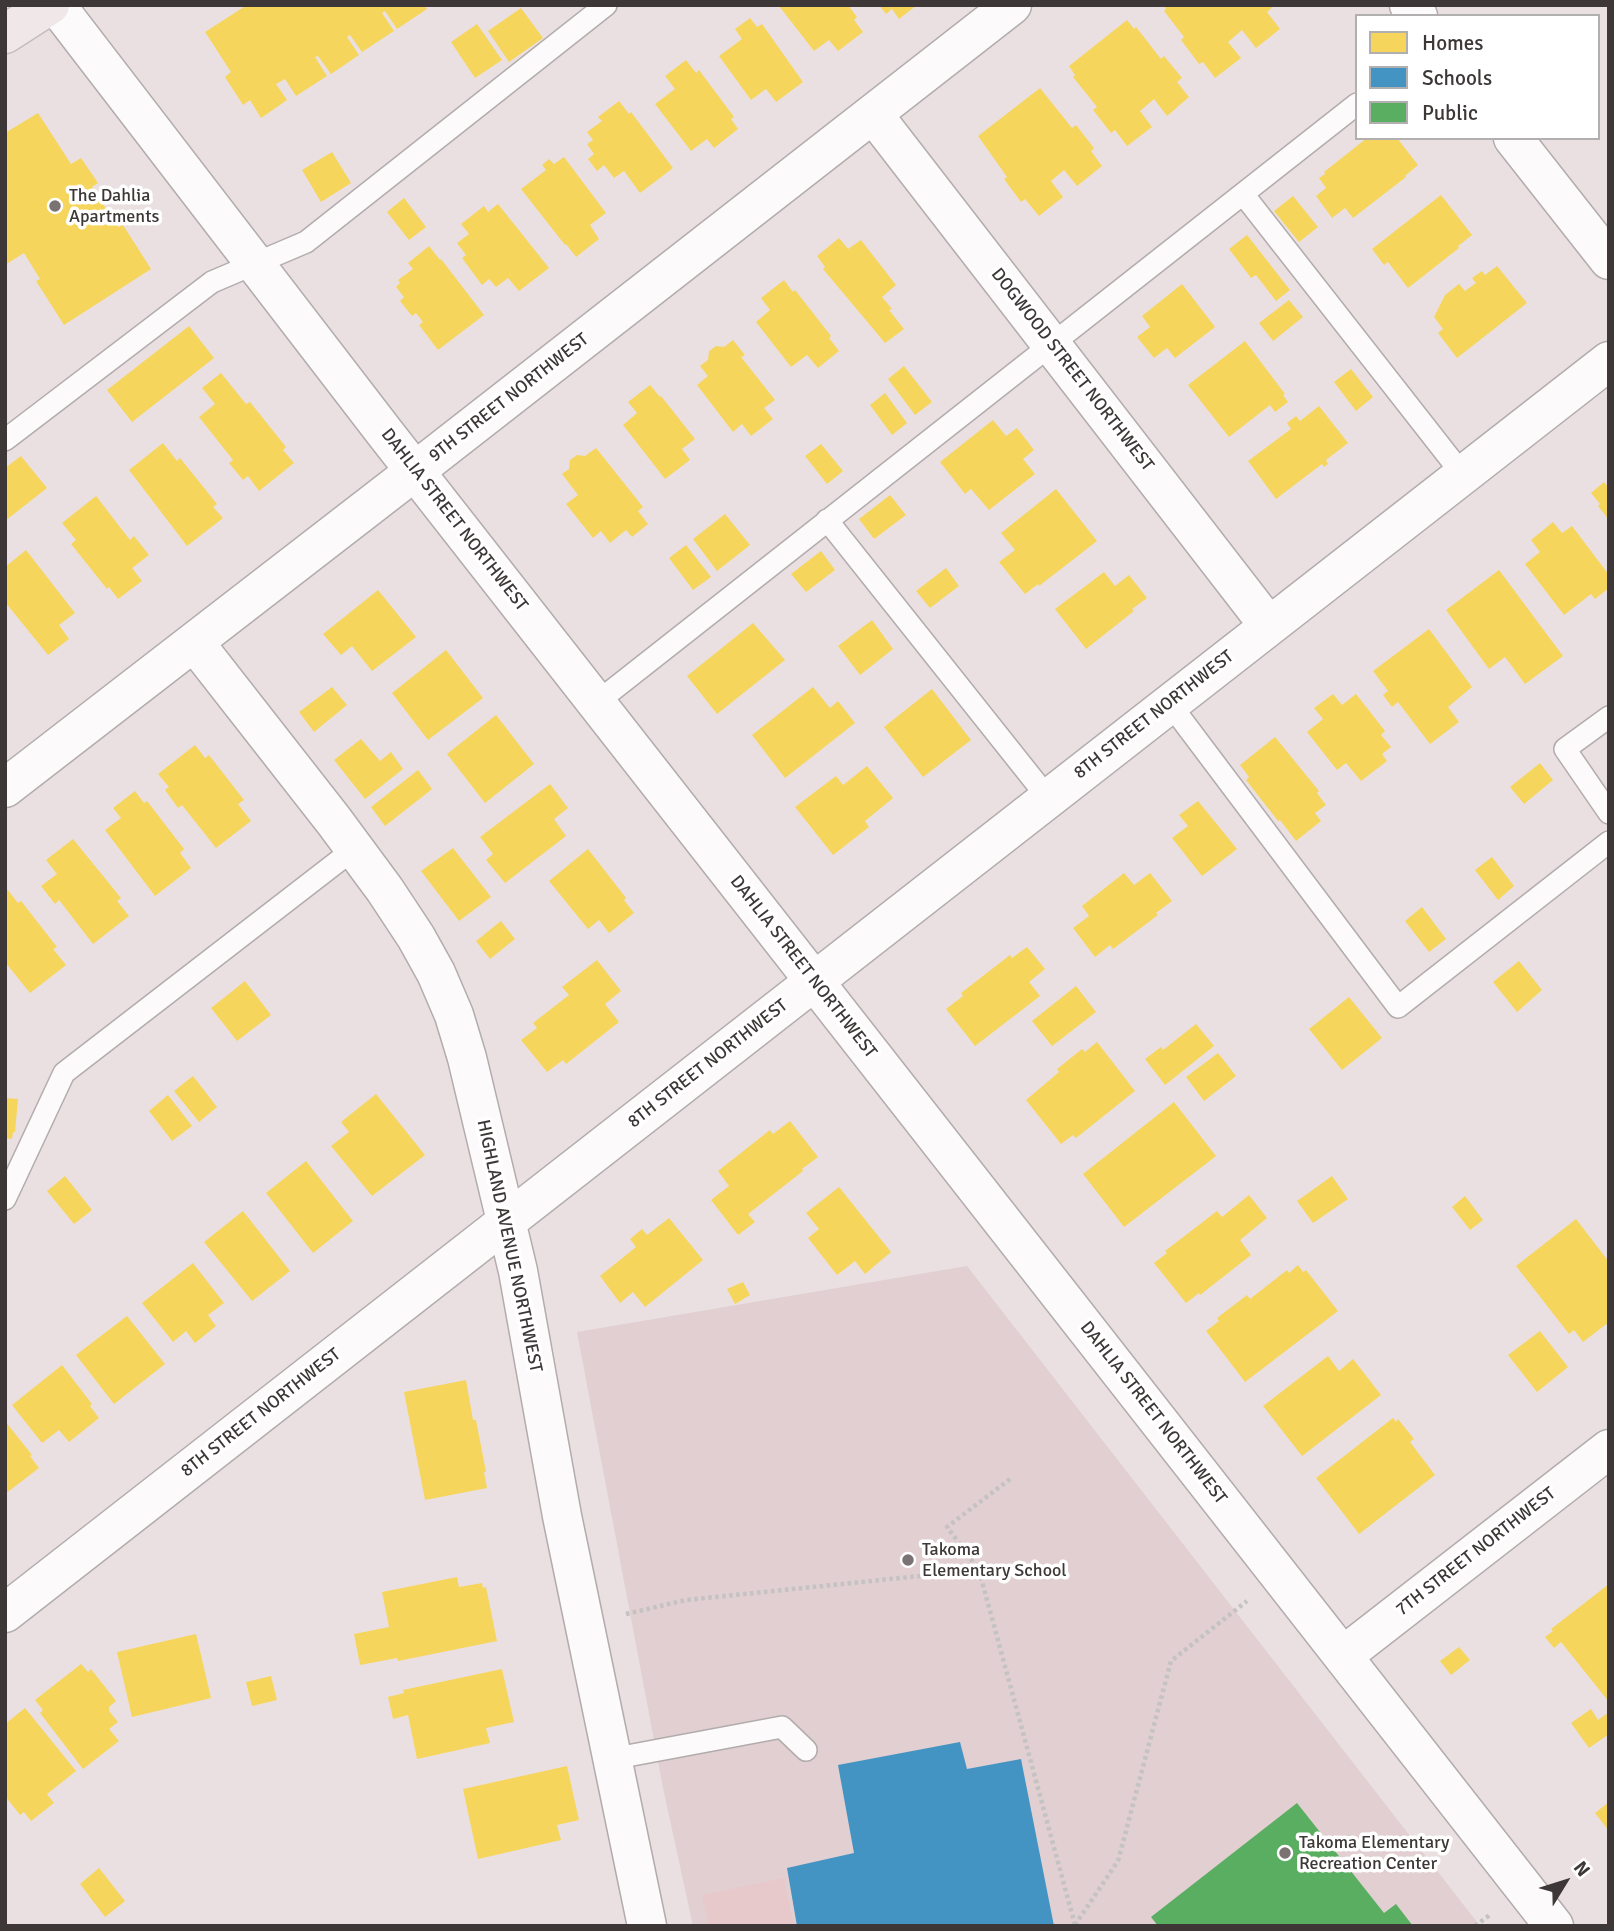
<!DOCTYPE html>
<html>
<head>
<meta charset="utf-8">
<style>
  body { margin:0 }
  #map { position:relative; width:1614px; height:1931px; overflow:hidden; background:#eae0e2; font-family:Signika,sans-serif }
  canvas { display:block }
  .frame { position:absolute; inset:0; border:7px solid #3d3737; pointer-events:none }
  .legend { position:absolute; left:1355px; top:14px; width:245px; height:126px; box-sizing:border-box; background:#fff; border:2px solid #b1afaf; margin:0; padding:9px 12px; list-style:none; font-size:21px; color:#3d3737 }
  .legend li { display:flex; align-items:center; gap:14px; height:35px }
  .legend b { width:35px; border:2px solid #b1afaf }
  .north { position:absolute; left:1530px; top:1847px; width:70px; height:70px; -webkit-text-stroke:5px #fff; paint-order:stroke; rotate:52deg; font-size:19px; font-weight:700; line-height:28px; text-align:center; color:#3d3737 }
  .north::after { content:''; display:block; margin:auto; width:24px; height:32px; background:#3d3737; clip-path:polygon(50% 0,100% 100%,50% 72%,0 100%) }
</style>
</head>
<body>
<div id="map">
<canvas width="1614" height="1931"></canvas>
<div class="frame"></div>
<ul class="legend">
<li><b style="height:19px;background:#f6d55c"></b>Homes</li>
<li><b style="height:19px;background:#4393c3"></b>Schools</li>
<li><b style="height:19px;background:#5aae61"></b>Public</li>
</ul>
<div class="north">N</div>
</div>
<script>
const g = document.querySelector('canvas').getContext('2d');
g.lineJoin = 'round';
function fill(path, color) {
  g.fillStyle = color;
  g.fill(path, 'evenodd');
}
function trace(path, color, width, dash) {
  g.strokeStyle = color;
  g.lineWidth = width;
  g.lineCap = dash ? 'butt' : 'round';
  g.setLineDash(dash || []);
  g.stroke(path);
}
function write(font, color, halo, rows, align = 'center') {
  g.font = font + ' Signika,sans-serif';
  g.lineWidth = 7;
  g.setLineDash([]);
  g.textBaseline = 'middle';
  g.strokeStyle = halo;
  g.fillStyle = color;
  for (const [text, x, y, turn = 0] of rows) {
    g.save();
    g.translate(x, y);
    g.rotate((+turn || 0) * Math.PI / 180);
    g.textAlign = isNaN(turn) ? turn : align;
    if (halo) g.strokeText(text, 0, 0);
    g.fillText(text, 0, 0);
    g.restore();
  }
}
fill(new Path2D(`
  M967,1266L1480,1926H693L663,1788L577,1332Z`), '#e1cfd1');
fill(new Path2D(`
  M784,1878L794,1926H709L702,1895Z`), '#e7c9cb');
fill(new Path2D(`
  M247,5H424L427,9L397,29L385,11L382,13L394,31L362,52L350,35L347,37L359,55L331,74L318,56L315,57L327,76L296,96L285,79L276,84L287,100L261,118L250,100L243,105L225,77L231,72L205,32Z
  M781,5H848L857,17L854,20L863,32L838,51L829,40L814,51L779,6Z
  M879,5H917L899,19L892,9L886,14Z
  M1163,5H1275L1267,12L1280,29L1256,48L1242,30L1228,42L1241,58L1215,78L1203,62L1199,64L1181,40L1184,37L1164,11L1166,9Z
  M521,8L543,38L509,62L488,31Z
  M750,18L757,27L762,24L803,82L776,102L766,89L751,100L719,56L742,39L735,29Z
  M1127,20L1134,29L1136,27L1161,59L1164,56L1182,78L1177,82L1189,97L1167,116L1154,99L1140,111L1152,127L1127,146L1115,130L1111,133L1093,110L1097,107L1073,77L1075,75L1069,66Z
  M477,24L502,60L475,78L451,42Z
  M686,60L696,73L699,70L734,117L731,119L738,129L714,148L707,139L691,151L655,104L675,89L665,76Z
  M1040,88L1072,128L1076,125L1094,148L1091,151L1102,166L1077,186L1064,170L1051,181L1063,197L1039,216L1025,199L1021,202L1004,179L1007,177L978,136Z
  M619,101L629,114L631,112L673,168L640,193L624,171L614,178L604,165L597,171L588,159L594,154L587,144L593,140L587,132L602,121L598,117Z
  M38,113L71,164L81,158L98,183L92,187L118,227L123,225L151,269L64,325L36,281L40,279L24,253L5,265V133Z
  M1367,138H1397L1418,165L1405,176L1406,177L1353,218L1345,208L1332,218L1316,196L1326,188L1319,178L1325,174L1324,172Z
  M332,152L351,183L321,202L302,170Z
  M564,157L606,213L590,225L599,239L576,257L566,244L565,245L521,189L546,170L542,165L549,159L554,164Z
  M1441,195L1472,235L1458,246L1459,248L1408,288L1388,262L1384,265L1372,249Z
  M1293,196L1318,227L1299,242L1274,211Z
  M404,198L426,227L409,240L387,212Z
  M498,204L549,268L519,291L508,278L496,287L489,279L482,285L462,258L466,255L457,243L469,234L461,224L484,206L488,212Z
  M1247,235L1290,290L1276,301L1256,275L1251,278L1229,249Z
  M839,238L848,249L861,240L896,285L882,297L892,309L889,310L904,329L885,343L823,269L825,267L817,256Z
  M429,246L440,260L441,259L484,315L438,350L419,325L423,322L416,313L412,316L400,301L404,297L396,287L400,283L398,280L413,269L408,263Z
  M1497,266L1527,303L1457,358L1438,333L1443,329L1434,317L1445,295L1459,284L1465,291L1476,283L1472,278L1482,271L1485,275Z
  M784,280L793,292L795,290L831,336L829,338L839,351L818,368L807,355L791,367L756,322L770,310L761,298Z
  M1182,284L1215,327L1175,358L1167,348L1154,358L1137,337L1150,327L1142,316Z
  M1289,300L1303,317L1273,341L1259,323Z
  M189,326L214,358L132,422L107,390Z
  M733,340L745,355L741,357L775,400L764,408L773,419L751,436L742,424L733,432L697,385L708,376L700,366L708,360L709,351L716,346L724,347Z
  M1245,341L1285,394L1283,395L1288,402L1275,412L1270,405L1229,437L1188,385Z
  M904,366L932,402L915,415L888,379Z
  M1351,369L1373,397L1356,411L1334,382Z
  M221,373L246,404L250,402L286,447L283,450L294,463L259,491L248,476L243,480L229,463L233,460L199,417L215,404L202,388Z
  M650,385L660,397L661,396L695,439L682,449L690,460L665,479L623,425L637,413L628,402Z
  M885,393L907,423L892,435L870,405Z
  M1319,406L1348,443L1326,460L1328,464L1324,467L1322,464L1276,499L1248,461L1291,429L1287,423L1296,416L1300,421Z
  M993,420L1006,436L1017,428L1034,450L1023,459L1035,474L989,510L971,489L965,494L940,462Z
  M163,443L177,461L180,458L217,504L213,507L223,518L187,546L129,470Z
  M821,444L843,471L827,484L805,456Z
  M596,448L643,507L638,511L648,524L632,537L626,530L610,543L601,531L593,538L566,504L578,495L562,474L569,469L570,460L577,455L585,456Z
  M21,456L47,488L5,521V468Z
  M1604,482L1609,488V520L1598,506L1600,504L1591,493Z
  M1056,489L1097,541L1039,586L1038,584L1025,594L999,562L1015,550L1001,533Z
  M890,495L906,515L874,539L859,519Z
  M96,496L130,540L134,536L149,555L132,568L142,581L118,599L109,587L107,589L71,544L76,540L62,523Z
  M725,514L750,545L717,571L693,539Z
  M1553,522L1562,533L1572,526L1609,575V588L1595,599L1591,594L1564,615L1525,564L1540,552L1531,540Z
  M686,545L711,577L693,590L669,558Z
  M26,550L75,613L59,625L69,639L48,655L5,602V567Z
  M821,551L835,570L806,592L791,574Z
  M946,568L959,586L930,608L916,591Z
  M1499,570L1563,656L1525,684L1505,657L1489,669L1446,610Z
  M1104,572L1115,586L1129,575L1147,598L1132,609L1134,611L1086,649L1055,609Z
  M378,590L416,637L372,671L352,646L341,655L323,634Z
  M872,620L893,649L860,675L838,646Z
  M753,623L785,660L717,714L687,676Z
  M1429,629L1472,687L1448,707L1459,722L1430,744L1398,702L1392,707L1383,695L1388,691L1373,671Z
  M446,650L483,698L428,740L392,693Z
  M332,687L347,705L314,732L299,712Z
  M813,687L830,708L838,701L855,723L785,778L752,735Z
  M932,689L971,740L923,777L884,727Z
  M1333,694L1342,705L1356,694L1385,731L1381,735L1391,747L1382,754L1387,761L1361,781L1346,763L1337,770L1307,732L1323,719L1314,708Z
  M496,715L534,764L485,803L447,754Z
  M1275,737L1319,791L1317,793L1326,805L1315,813L1321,821L1296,841L1280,820L1278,821L1246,780L1249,777L1240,765Z
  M361,739L380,761L391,752L403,769L365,799L334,760Z
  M195,745L205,758L209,755L244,800L238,804L251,821L216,848L182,805L178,808L165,790L169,787L158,774Z
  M1540,763L1553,780L1524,804L1510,787Z
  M867,766L893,798L865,821L869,827L833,855L795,807L836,776L843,785Z
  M418,770L432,789L385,826L371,807Z
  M550,784L568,808L554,819L566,836L505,883L486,860L493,854L480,837Z
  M135,791L144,803L147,801L184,849L180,853L191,868L155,896L105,830L121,818L113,808Z
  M1198,801L1237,849L1202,876L1172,838L1188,826L1179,815Z
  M73,839L121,898L117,901L129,916L93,944L59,900L55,904L41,886L57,874L46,860Z
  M453,848L491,897L459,921L421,871Z
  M588,849L626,898L624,900L634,913L609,933L599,920L588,929L549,881Z
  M1492,857L1514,886L1498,900L1475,870Z
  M1124,873L1134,885L1150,873L1172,901L1156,913L1158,915L1113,949L1110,945L1095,957L1073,928L1089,916L1082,906Z
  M7,889L18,903L21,901L57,947L53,949L66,965L30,993L5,962V891Z
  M1422,907L1446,939L1429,952L1405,921Z
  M501,921L515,939L490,959L476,941Z
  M1027,947L1045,969L1029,982L1040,996L975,1046L946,1009L963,996L961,993L1010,955L1012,958Z
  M597,960L621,991L605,1004L619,1022L566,1064L563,1060L547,1072L521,1040L537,1028L533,1023L569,995L562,987Z
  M1519,961L1542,990L1517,1012L1493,982Z
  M245,981L271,1015L237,1041L211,1008Z
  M1076,986L1096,1012L1052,1046L1032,1021Z
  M1349,997L1382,1038L1342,1070L1309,1029Z
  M1196,1024L1214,1046L1165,1085L1145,1059L1161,1047L1163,1050Z
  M1097,1042L1135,1091L1076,1138L1073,1135L1061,1144L1026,1100L1059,1072L1057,1069L1082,1049L1085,1052Z
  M1218,1053L1236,1076L1204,1101L1186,1077Z
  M193,1076L217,1107L199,1122L174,1091Z
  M376,1094L425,1155L372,1196L331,1146L349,1132L341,1122Z
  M168,1095L192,1126L172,1141L149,1111Z
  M5,1098L18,1099L15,1132H13L12,1139L5,1138Z
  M1174,1102L1216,1156L1124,1227L1083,1174Z
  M790,1121L818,1157L802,1169L803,1171L748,1214L755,1222L738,1235L711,1200L729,1186L718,1171L770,1130L773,1134Z
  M306,1161L353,1221L313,1253L266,1193Z
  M65,1176L92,1210L74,1224L47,1191Z
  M1332,1176L1348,1199L1313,1223L1297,1201Z
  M839,1187L891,1252L865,1274L855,1261L837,1275L808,1238L819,1229L806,1213Z
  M1249,1195L1267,1218L1240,1240L1251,1255L1200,1295L1199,1293L1186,1303L1154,1263L1167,1253L1165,1251L1217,1211L1222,1217Z
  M1465,1196L1483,1220L1470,1230L1452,1207Z
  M243,1211L290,1271L252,1301L204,1242Z
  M669,1218L703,1260L645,1307L633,1292L620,1303L600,1276L636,1247L630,1239L642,1229L647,1235Z
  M1576,1219L1609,1262V1322L1583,1342L1574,1330L1569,1334L1516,1266Z
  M193,1263L224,1303L208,1315L216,1326L195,1343L186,1331L173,1342L142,1303Z
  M1298,1265L1303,1272L1306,1270L1338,1311L1245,1382L1206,1331L1219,1321L1217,1318L1247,1295L1250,1299L1287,1270L1289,1273Z
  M743,1282L750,1295L735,1304L727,1289Z
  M127,1316L165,1364L114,1404L76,1355Z
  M1540,1331L1568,1367L1537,1392L1508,1355Z
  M1328,1356L1339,1371L1353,1359L1381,1395L1302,1456L1263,1406Z
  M62,1365L92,1404L90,1406L99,1418L69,1442L59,1430L42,1443L12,1405Z
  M466,1380L473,1420H476L486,1472H484L487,1488L425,1500L404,1392Z
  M1393,1418L1396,1422L1398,1419L1414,1439L1410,1442L1435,1475L1359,1534L1316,1478Z
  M5,1421L32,1455L30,1456L39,1468L5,1494Z
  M457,1577L459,1587L482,1583L483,1588L486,1587L497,1641L398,1661L397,1658L360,1665L354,1634L389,1627L382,1592Z
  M1609,1584V1702L1561,1642L1554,1648L1545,1637L1553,1631L1551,1629Z
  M196,1634L211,1698L132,1717L117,1652Z
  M1459,1647L1470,1660L1451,1675L1440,1661Z
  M81,1664L88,1672L91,1669L116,1701L109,1707V1711L118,1722L109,1729L119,1741L83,1769L40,1713L43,1710L35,1700Z
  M502,1669L514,1722L486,1728L490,1743L417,1759L408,1715L393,1719L388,1697L404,1693L403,1690Z
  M271,1676L277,1700L252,1706L246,1682Z
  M25,1708L76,1771L47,1794L54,1803L31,1821L24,1812L20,1815L5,1796V1724Z
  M1591,1709L1598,1720L1606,1714L1609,1717V1734L1589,1748L1571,1723Z
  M567,1766L579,1820L557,1825L561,1840L478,1859L463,1789Z
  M1609,1802V1831L1595,1813Z
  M99,1868L125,1901L105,1917L80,1884Z`), '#f6d55c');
fill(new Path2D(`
  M960,1742L967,1769L1021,1759L1054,1926H797L787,1868L854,1853L838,1765Z`), '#4393c3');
fill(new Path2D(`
  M1297,1803L1384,1913L1396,1904L1413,1926H1158L1151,1917Z`), '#5aae61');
const service = new Path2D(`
  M1243,194L1463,475
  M5,440L212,282L306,242L606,5
  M827,520L1048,798
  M596,703L1357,104
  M1170,704L1398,1007L1609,842
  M1609,717L1565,749L1609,813
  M5,1199L64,1073L354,849
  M611,1759L782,1727L806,1750`);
const minor = new Path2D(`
  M56,5L385,433L1554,1926
  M1409,5L1418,16
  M873,114L1269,626
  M1513,138L1609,260
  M194,642L334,821L385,890L416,937L436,973L454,1015L467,1058L518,1271L562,1516L647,1926
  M5,788L415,471L1012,5
  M5,1613L1609,361
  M1344,1655L1609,1449`);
const trunk = new Path2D(`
  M5,34L50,5`);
trace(service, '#b2acad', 24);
trace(minor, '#b2acad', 41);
trace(trunk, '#c2bdbe', 41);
trace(new Path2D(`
  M1010,1479L947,1527L979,1570L1075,1925
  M626,1614L686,1600L978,1570
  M1075,1925L1118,1861L1171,1661L1247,1601
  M1475,1926L1491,1914`), '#c4c2c2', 4.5, [3.5, 3.5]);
trace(service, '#fcfafb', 21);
trace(minor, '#fcfafb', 38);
trace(trunk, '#f0e8e8', 38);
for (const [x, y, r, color] of [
  [55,206,7,"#7a7273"],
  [908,1560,7,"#7a7273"],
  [1285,1853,7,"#7a7273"]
]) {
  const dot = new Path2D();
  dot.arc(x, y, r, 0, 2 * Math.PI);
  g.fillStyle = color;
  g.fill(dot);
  trace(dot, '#fff', 2.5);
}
write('18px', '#3d3737', '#fff', [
  ["The Dahlia",69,196],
  ["Apartments",69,217],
  ["Takoma",922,1550],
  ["Elementary School",922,1571],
  ["Takoma Elementary",1299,1843],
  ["Recreation Center",1299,1864]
], 'left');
write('18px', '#3d3737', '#fff', [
  ["DOGWOOD STREET NORTHWEST",1072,370,52],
  ["9TH STREET NORTHWEST",509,398,-38],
  ["DAHLIA STREET NORTHWEST",454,520,52],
  ["8TH STREET NORTHWEST",1154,715,-38],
  ["DAHLIA STREET NORTHWEST",803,967,52],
  ["8TH STREET NORTHWEST",708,1064,-38],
  ["HIGHLAND AVENUE NORTHWEST",509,1246,78],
  ["8TH STREET NORTHWEST",261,1413,-38],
  ["DAHLIA STREET NORTHWEST",1153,1413,52],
  ["7TH STREET NORTHWEST",1476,1552,-38]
]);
</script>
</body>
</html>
